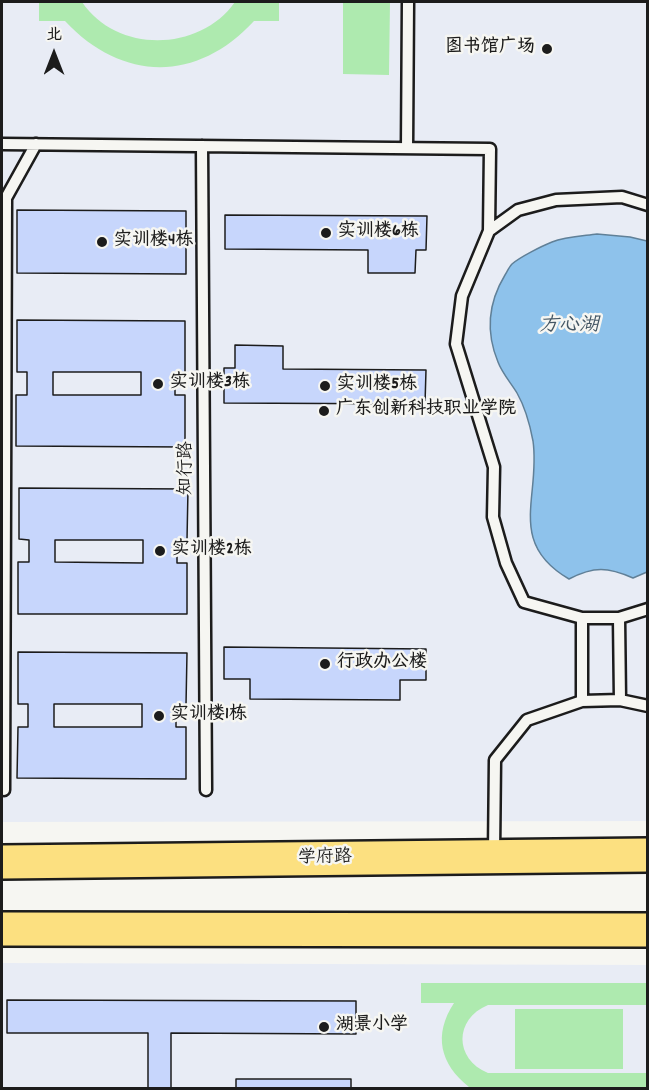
<!DOCTYPE html>
<html>
<head>
<meta charset="utf-8">
<style>
  body { margin:0 }
  #map { position:relative; width:649px; height:1090px; overflow:hidden; background:#f6f6f2; font-family:Dekko,"LXGW WenKai TC",sans-serif }
  canvas { display:block }
  .frame { position:absolute; inset:0; border:3px solid #1c1c1c; pointer-events:none }
  .north { position:absolute; left:24px; top:24px; width:60px; height:60px; -webkit-text-stroke:4px #f6f6f2; paint-order:stroke; rotate:0deg; font-size:16px; font-weight:700; line-height:24px; text-align:center; color:#1c1c1c }
  .north::after { content:''; display:block; margin:auto; width:21px; height:27px; background:#1c1c1c; clip-path:polygon(50% 0,100% 100%,50% 72%,0 100%) }
</style>
</head>
<body>
<div id="map">
<canvas width="649" height="1090"></canvas>
<div class="frame"></div>
<div class="north">北</div>
</div>
<script>
const g = document.querySelector('canvas').getContext('2d');
g.lineJoin = 'round';
function fill(path, color) {
  g.fillStyle = color;
  g.fill(path, 'evenodd');
}
function trace(path, color, width, dash) {
  g.strokeStyle = color;
  g.lineWidth = width;
  g.lineCap = dash ? 'butt' : 'round';
  g.setLineDash(dash || []);
  g.stroke(path);
}
function write(font, color, halo, rows, align = 'center') {
  g.font = font + ' Dekko,"LXGW WenKai TC",sans-serif';
  g.lineWidth = 5;
  g.setLineDash([]);
  g.textBaseline = 'middle';
  g.strokeStyle = halo;
  g.fillStyle = color;
  for (const [text, x, y, turn = 0] of rows) {
    g.save();
    g.translate(x, y);
    g.rotate((+turn || 0) * Math.PI / 180);
    g.textAlign = isNaN(turn) ? turn : align;
    if (halo) g.strokeText(text, 0, 0);
    g.fillText(text, 0, 0);
    g.restore();
  }
}
fill(new Path2D(`
  M2,2H647V821L2,822Z
  M2,963L647,965V1088H2Z`), '#e8ecf5');
fill(new Path2D(`
  M39,2H82C117,54 200,52 235,2H279V21H254C197,83 122,82 65,21H39Z
  M343,2H390L389,75L343,74Z
  M421,983H647V1005H488C454,1019 454,1059 488,1073H647V1088L469,1087C440,1064 433,1035 454,1003H421Z
  M515,1009H623V1069H515Z`), '#aeeaaf');
const water = new Path2D(`
  M597,234L630,237L647,241V572L633,578C608,567 594,566 569,579C506,542 541,496 533,441C530,425 525,407 517,393C511,383 502,373 498,362C486,333 488,303 505,275C507,272 509,267 512,264C520,257 542,246 552,242C565,237 583,236 597,234Z`);
fill(water, '#8ec2eb');
trace(water, '#608098', 1.5);
const building = new Path2D(`
  M17,210L186,211V274L17,273Z
  M225,215L427,216L426,250H416L415,273H368V250L225,249Z
  M17,320L185,321V373H175V395H185V447L16,446V395H27V372H17ZM53,372H141V395H53Z
  M235,345L283,346V369L426,370L425,404L224,403V368H235Z
  M19,488L188,489L187,540H177V563H187V614H18V562H29V540L19,539ZM55,540H143V563L55,562Z
  M224,647L426,649V680H400V700L250,699V679H224Z
  M18,652L187,653L186,705H176V727H186V779L17,778L18,727H28V704H18ZM54,704H142V727H54Z
  M7,1000L356,1001V1034L171,1033V1088H148V1033H7Z
  M236,1079H351V1088H236Z`);
fill(building, '#c7d6fc');
trace(building, '#1c1c1c', 1.5);
const service = new Path2D(`
  M2,144L490,149L489,231
  M202,146L206,790
  M407,148L408,2
  M648,205L622,197L556,200L518,210L489,231L462,296L456,344L494,467L493,517L506,563L524,602L582,618H619L648,609
  M582,618V701
  M619,618L620,700
  M4,790L6,198L36,144
  M494,852L495,760L527,720L582,701L620,700L648,706`);
const primary = new Path2D(`
  M2,862L648,855
  M2,929L648,930`);
trace(service, '#1c1c1c', 15);
trace(primary, '#1c1c1c', 38);
trace(service, '#f6f6f2', 10);
trace(primary, '#fce080', 33);
for (const [x, y, r, color] of [
  [547,49,6,"#1c1c1c"],
  [326,233,6,"#1c1c1c"],
  [102,242,6,"#1c1c1c"],
  [158,384,6,"#1c1c1c"],
  [325,386,6,"#1c1c1c"],
  [324,411,6,"#1c1c1c"],
  [160,551,6,"#1c1c1c"],
  [325,664,6,"#1c1c1c"],
  [159,716,6,"#1c1c1c"],
  [324,1027,6,"#1c1c1c"]
]) {
  const dot = new Path2D();
  dot.arc(x, y, r, 0, 2 * Math.PI);
  g.fillStyle = color;
  g.fill(dot);
  trace(dot, '#f6f6f2', 2);
}
write('bold 18px', '#1c1c1c', '#f6f6f2', [
  ["图书馆广场",535,49,"right"],
  ["实训楼6栋",338,233],
  ["实训楼4栋",114,242],
  ["实训楼3栋",170,384],
  ["实训楼5栋",337,386],
  ["广东创新科技职业学院",336,411],
  ["实训楼2栋",172,551],
  ["行政办公楼",337,664],
  ["实训楼1栋",171,716],
  ["湖景小学",336,1027]
], 'left');
write('18px', '#1c1c1c', '#f6f6f2', [
  ["知行路",188,468,-90],
  ["学府路",325,859,-1]
]);
write('italic 20px', '#445664', '#f6f6f2', [
  ["方心湖",569,327]
]);
</script>
</body>
</html>
